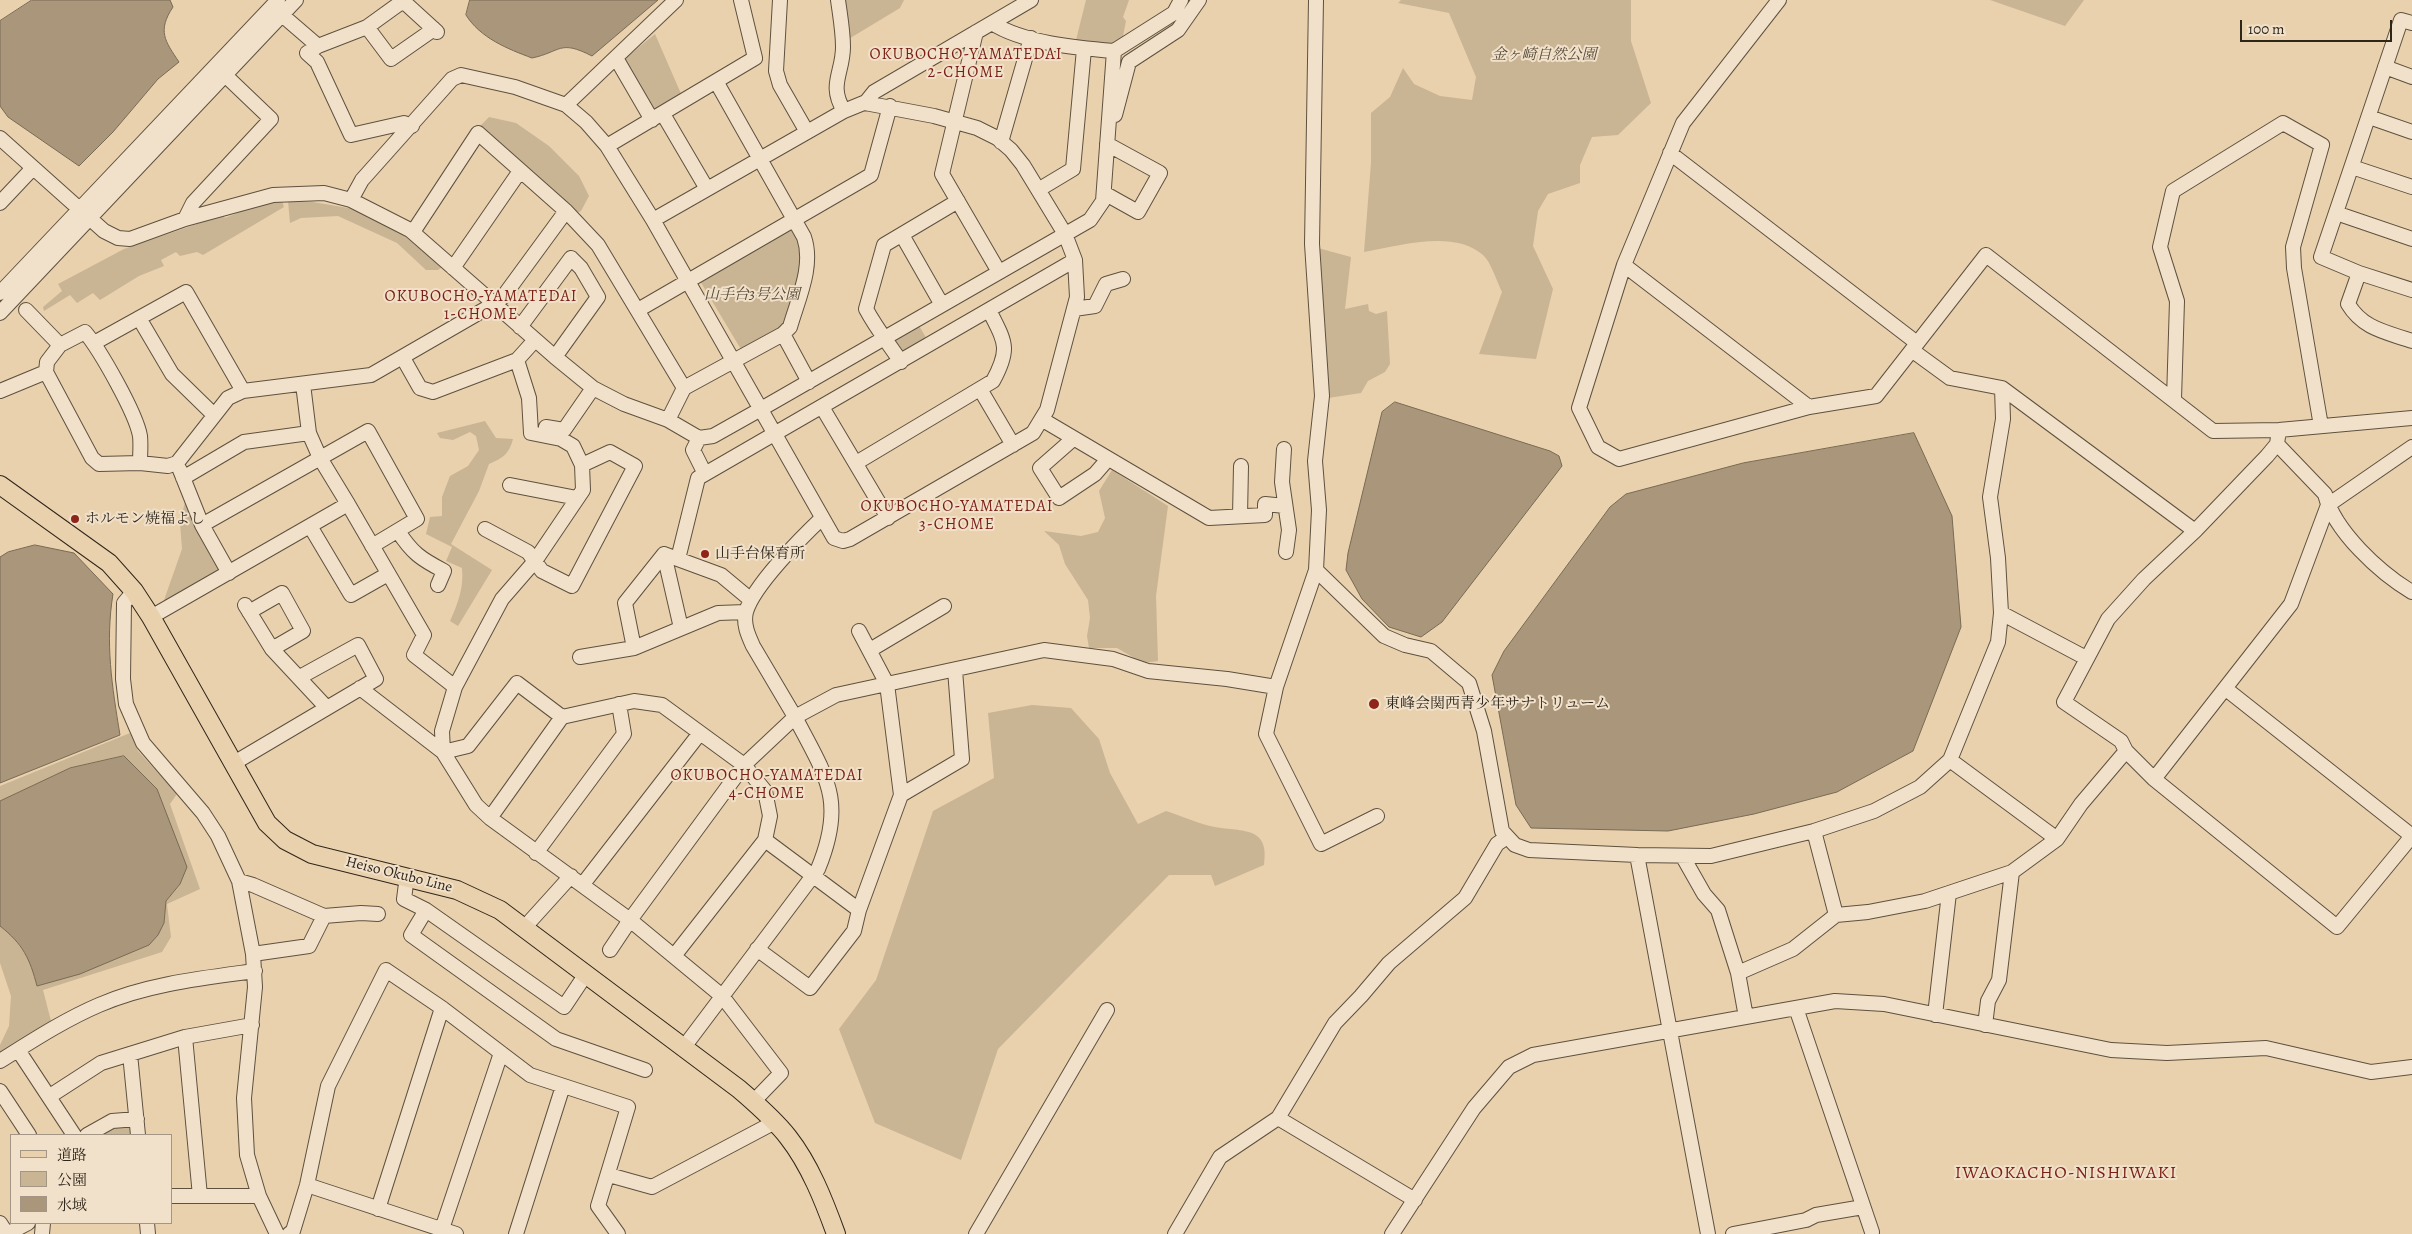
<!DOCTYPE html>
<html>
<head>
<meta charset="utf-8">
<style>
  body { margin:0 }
  #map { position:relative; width:2412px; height:1234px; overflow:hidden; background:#e9d1ad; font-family:Alegreya,"Noto Serif JP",serif }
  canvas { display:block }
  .legend { position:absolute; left:10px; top:1134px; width:162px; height:90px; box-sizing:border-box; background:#f1e1ca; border:1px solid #a39684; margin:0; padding:6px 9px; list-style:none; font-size:15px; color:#2f261a }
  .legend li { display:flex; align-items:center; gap:10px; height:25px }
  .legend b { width:25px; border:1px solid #a39684 }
  .scale { position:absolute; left:2240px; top:20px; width:152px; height:22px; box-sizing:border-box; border:2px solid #2f261a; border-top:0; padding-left:6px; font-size:15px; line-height:18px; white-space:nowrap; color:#2f261a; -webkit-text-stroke:4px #f1e1ca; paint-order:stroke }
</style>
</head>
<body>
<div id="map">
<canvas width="2412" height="1234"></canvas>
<ul class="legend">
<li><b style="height:6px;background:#e9d1ad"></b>道路</li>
<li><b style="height:14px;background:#c9b494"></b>公園</li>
<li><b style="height:14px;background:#aa977b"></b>水域</li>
</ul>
<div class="scale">100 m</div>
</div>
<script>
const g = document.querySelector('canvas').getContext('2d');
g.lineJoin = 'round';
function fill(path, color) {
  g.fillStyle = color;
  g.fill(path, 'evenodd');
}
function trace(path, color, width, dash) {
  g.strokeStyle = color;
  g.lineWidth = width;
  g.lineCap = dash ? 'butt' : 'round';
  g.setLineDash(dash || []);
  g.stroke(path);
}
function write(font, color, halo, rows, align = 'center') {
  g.font = font + ' Alegreya,"Noto Serif JP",serif';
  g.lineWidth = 4;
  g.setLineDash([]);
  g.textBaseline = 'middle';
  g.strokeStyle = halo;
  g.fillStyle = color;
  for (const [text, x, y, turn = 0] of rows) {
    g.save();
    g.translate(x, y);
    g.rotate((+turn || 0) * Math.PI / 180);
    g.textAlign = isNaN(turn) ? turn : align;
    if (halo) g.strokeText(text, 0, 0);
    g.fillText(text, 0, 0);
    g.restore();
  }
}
fill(new Path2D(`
  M844,0H904L900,8L847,40Z
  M1086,0H1129L1123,17L1126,21L1122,41L1110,46L1075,44Z
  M1401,0H1631V41L1651,103L1618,135L1592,137L1580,165V183L1548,194L1538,211L1533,246L1553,289L1536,359L1479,354L1502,292C1497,282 1491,262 1483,255C1454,229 1398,246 1364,252L1371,163V113L1390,97L1403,68L1414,84L1440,96L1472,100L1476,77L1449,13L1398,3Z
  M1990,0H2084L2065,26Z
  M655,34L682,96L653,114L623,60Z
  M489,117L516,123L549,146L579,176L589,196L581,211L577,213L479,127Z
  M282,201L284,207L203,255L197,252L180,256L176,252L161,260L164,266L139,276L100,300L93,293L77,303L70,295L44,311L43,307L62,291L58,284L124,249L223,215L225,218L257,205Z
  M288,201L313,202L354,209L402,234L442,267L438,270H426L397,243L338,216L301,218L290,223Z
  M792,228C794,232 799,237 800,242C806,261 789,305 784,326L742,351L700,281Z
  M1318,248L1351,257L1345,309L1368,304L1369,311L1376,314L1387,311L1390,364L1385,372L1368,381L1361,393L1328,398Z
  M918,324L928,341L905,354L898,351L891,339Z
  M485,421L496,438L513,439C509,454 503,458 489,464L479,491L451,544L492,570L458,626L450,621C458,603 464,588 462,568L446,561L452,547L426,534L430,517L442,516V497L450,476L468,466L479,450L476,436L470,432L453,440L440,438L437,433Z
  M1112,470L1168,506L1156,596L1158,661L1143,663L1117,648H1089L1087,636L1090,618L1088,600L1065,564L1059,545L1044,531L1081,536L1098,532L1105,518L1099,491Z
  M185,502L220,566V572L163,603L182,549L180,523Z
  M1032,705L1071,708L1099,739L1110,773L1138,824L1166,811C1182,816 1199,824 1215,827C1243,832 1270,826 1264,865L1215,886L1211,875H1169L998,1049L961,1160L875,1123L839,1029L876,980L933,811L994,778L988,713Z
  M130,733L138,751L177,794L170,804L200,889L167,904L171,937L162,952L43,990L51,1021L0,1053V1045L9,1026L11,996L0,963V926L11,934L30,960L37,986L149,945L164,923L166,901L180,884L138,772L124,756L70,768L0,801V786Z
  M127,1126L133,1131V1135H98L110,1128Z`), '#c9b494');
const water = new Path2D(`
  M32,0H170L173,7C157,31 165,41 179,62L158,79L113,132L79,166L8,117L0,106V21Z
  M470,0H658L592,56C559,39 561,52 532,58C508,49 480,38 466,15Z
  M1395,402L1550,451L1559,456L1562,466L1442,622L1421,637L1389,627L1362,599L1346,570L1348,553L1382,412Z
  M1914,433L1952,516L1961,627L1913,751L1837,792L1754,814L1668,831L1531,828L1516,805L1492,675L1504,651L1610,507L1626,494L1743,463Z
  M35,545L74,553L113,594C105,643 112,686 120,735L0,783V557L8,552Z
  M124,756L157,789L187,867L180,884L166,901L164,923L158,935L149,945L80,974L37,986C30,959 23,944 0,926V801L70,768Z`);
fill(water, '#aa977b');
trace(water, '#796a54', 1);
const minor = new Path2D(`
  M402,0L437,32
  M780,0L776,71L780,85L807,132
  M838,0C840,15 843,31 843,47C843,73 828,85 844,111
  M1316,0L1312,244L1322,396L1315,461L1319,510L1316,570L1276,687L1266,734L1321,844L1377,816
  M1779,0L1683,123L1624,265L1579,408L1598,447L1619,459L1809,407L1876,396L1986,255L2213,431L2279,430L2412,418
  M403,1L367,27L318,46L307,53L317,62L351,135L404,123L412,126
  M282,15L318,46
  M992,23C1023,43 1077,48 1114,51
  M2412,23L2401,20L2321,257L2359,273L2348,304C2363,329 2386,332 2412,341
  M367,27L391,59L434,29
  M976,32L942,174L999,272
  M616,58L652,120
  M2385,67L2412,77
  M717,83L804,237C814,266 798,299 790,327L783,334
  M566,105L676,0
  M663,114L707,189
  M1115,115L1129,62L1178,30L1199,0
  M2369,117L2412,132
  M0,138L104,231L118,238L130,239L185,219L273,195L324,193L351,200L410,230L555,357L593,388L624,404L668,420L699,438L713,436L761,409L1090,220L1103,201L1114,51L1174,13L1181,0
  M1001,142L1031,38
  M607,146L755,58L741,0
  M1670,153L1917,343
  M2352,167L2412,187
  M1038,190L1073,169L1084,49
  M1104,193L1138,212L1160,173L1107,144
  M351,200L362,180L452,79L461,75L515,87L566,105L586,122L607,146L653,220L834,538L843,541L850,539L1033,433L1047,410L1077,297L1075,260L1065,234L1023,165L1011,150L997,138L977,128L934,116L865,103
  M0,203L33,168
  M2336,213L2412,239
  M185,219L193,203L271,119L226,76
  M653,220L844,111L866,102L874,92L1031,0
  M413,232L478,133L566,211L598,245L684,388
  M902,235L942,305
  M1624,265L1809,407
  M453,268L520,171
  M2359,273L2412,290
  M0,293L278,0
  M1074,309L1095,306L1106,284L1123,279
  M26,310L60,345L47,362L46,372L92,458L99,464L140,463L168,466L177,463L228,398L243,391L371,375L494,304L503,297L566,211
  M638,310L871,175L890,106
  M0,313L296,0
  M139,318L172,374L214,415
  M520,327L571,258L581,268L598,297L555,357
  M94,343L186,292L243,391
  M60,345L85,332C100,350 136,413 140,436C141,444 140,454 140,463
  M1913,351L1950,378L2002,388L2195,531
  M403,358L420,388L433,392L517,360L535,340
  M901,362C889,344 876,328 866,309L884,245L958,201
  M2002,388L2003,419L1990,497L1998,558L2001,613L1998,642L1950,760L2057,839
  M980,389L1013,445
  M0,391L46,372
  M2174,399L2177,301L2160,247L2173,191L2283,123L2322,145L2293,247L2294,268L2321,426
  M822,407L888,518
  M668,420L684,388L783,334L809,382
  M1043,420L1209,518L1265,515V504L1285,506
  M546,427L564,430L593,388
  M699,438L693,450L705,474
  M1073,439L1040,468L1059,498L1095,474L1108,459
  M2277,444L2325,494C2334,531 2380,573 2412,592
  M1284,449L1282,482L1289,530L1286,552
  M856,463L993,381C1011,348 1005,342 989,310
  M180,470L202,525L229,573
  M183,478L244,442L309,433
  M510,485L577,498
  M348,504L424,635L414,655L455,687
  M1240,516L1241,466
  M822,518C802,537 753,586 746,612C743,624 748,635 753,646L795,717L836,695L1044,650L1113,659L1148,671L1227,679L1276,687
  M202,525L368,431L417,519L372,546
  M310,526L351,595L388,574
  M485,529L528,552L542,571L572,586L635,466L610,452L582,465
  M398,531C412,553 421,559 444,571L438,585
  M664,554L681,628
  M678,559L698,478L1075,260
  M1316,570L1384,636L1405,645L1431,651L1469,683L1484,731L1502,831L1515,845L1529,850L1637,855L1708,1234
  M134,591L124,603L123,679L126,704L143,743L203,813L218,836L239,881L253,954L255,987L244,1098L247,1155L259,1196L277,1234
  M245,605L272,649L327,708
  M249,612L282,593L303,631L272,649
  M2001,613L2086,658
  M151,617L348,504L320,458L309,433L303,384
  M859,631L887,684L901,795
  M634,648L625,603L664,554L721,575L751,600
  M870,650L944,606
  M580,657L634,648L718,613L746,612
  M360,688L443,752
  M2226,689L2412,836L2337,927L2154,779L2126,751L2121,741L2064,702L2108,619L2144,579L2195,531L2267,456L2277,444L2279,430
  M562,717L517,683L468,746L443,752L476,805L490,818L630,920L722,996L781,1073L753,1102
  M443,752L442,731L455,687L502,599L535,561L583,490L582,465L573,446L561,439L531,433L529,398L517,360
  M234,763L376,679L358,645L300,677
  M2154,779L2291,604L2328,505L2412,447
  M490,818L562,717L634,701L662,705L744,765L765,791L770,816L765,840L674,956
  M1814,831L1836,915
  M765,840L859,910
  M536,853L624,734L619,704
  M1637,855L1711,856L1814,831L1874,811L1920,787L1950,760
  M1683,857L1704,894L1718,910L1738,973
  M407,876L404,899L426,910L564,1007L586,974
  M239,881L253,885L324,916
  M583,884L700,733
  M426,910L411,935L556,1039L645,1070
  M524,928L571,876
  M757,949L810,988L854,931L859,910L901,795L962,759L955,670
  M610,950L630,920L744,765L795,717C827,778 846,801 818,869L684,1047
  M253,954L309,946L324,916L361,913L378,914
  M1796,1008L1872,1232
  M1935,1015L1949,893
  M1746,1017L1738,973L1793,949L1836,915L1868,912L1925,901L2012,872L2057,839L2081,804L2126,751
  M1985,1025L1988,1001L1999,980L2012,872
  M185,1037L200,1196
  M18,1050L74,1135
  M130,1054L138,1135
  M0,1061C32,1041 64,1020 99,1005C147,984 203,978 255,971
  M0,1091L29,1135
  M50,1096L101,1063L185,1037L252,1025
  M1278,1118L1335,1023L1361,996L1389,963L1465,898L1497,844L1507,837
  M87,1135L112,1121L137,1119
  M609,1175L652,1187L775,1122
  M307,1185L456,1234
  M171,1196H259
  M378,1209L442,1008
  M0,1223L7,1234L28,1223
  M147,1223L148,1234
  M442,1229L501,1053
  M42,1234L43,1223
  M289,1234L293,1231L307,1185L328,1086L386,970L442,1008L530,1075L628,1107L598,1206L618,1234
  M516,1234L563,1086
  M976,1234L1107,1010
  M1175,1234L1220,1157L1278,1118L1415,1200
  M1392,1234L1474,1108L1509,1067L1533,1055L1835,1001L1884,1004L2111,1050L2167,1053L2266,1048L2371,1072L2412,1067
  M1733,1234L1806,1220L1816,1215L1863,1207`);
const major = new Path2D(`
  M0,485L109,563L134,591L151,617L267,823L285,840L312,854L457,890L500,910L739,1089C756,1104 774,1119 788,1137C810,1165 824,1201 836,1234`);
trace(minor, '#5e513f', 16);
trace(major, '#2f261a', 20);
trace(minor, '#f1e1ca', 14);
trace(major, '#e9d1ad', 18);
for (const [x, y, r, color] of [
  [75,519,5,"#8f2418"],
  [705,554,5,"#8f2418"],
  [1374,704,6,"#8f2418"]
]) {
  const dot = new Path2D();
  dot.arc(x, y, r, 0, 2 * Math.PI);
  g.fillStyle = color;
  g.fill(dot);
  trace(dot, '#f1e1ca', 2);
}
write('italic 15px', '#564a38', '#f1e1ca', [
  ["金ヶ崎自然公園",1544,55],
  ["山手台3号公園",752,295]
]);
write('15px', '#2f261a', '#f1e1ca', [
  ["ホルモン焼福よし",85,519],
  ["山手台保育所",715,554],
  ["東峰会関西青少年サナトリューム",1385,704]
], 'left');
write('15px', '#2f261a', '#f1e1ca', [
  ["Heiso Okubo Line",399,875,14]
]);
g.letterSpacing = '1px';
write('16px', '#7a1f14', '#f1e1ca', [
  ["OKUBOCHO-YAMATEDAI",966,55],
  ["2-CHOME",966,73],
  ["OKUBOCHO-YAMATEDAI",481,297],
  ["1-CHOME",481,315],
  ["OKUBOCHO-YAMATEDAI",957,507],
  ["3-CHOME",957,525],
  ["OKUBOCHO-YAMATEDAI",767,776],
  ["4-CHOME",767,794]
]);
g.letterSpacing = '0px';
g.letterSpacing = '1px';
write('18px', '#7a1f14', '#f1e1ca', [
  ["IWAOKACHO-NISHIWAKI",2066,1174]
]);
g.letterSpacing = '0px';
</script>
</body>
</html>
